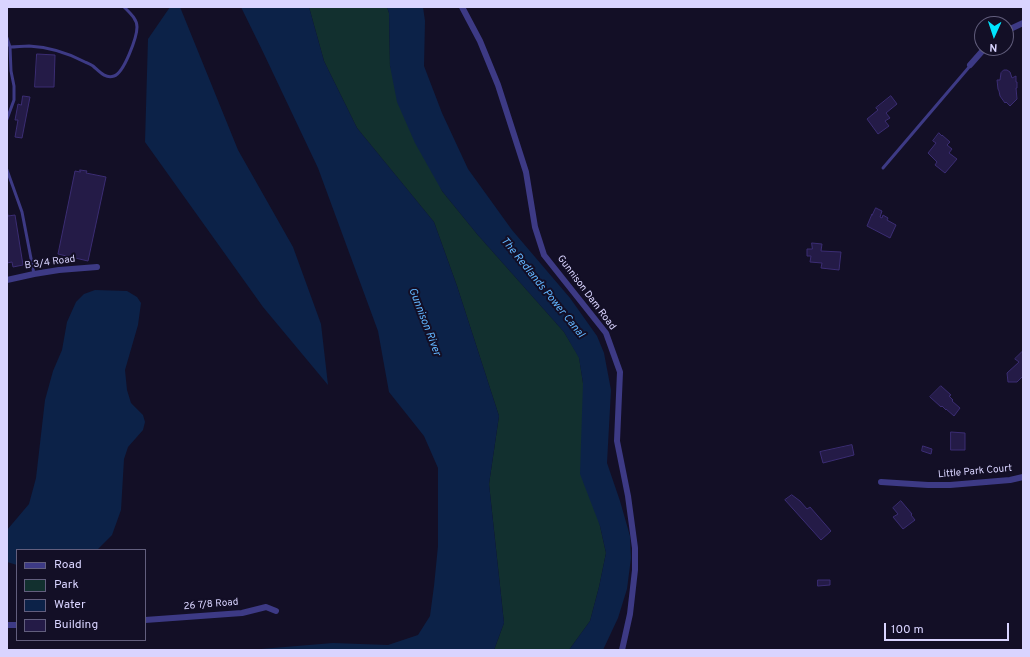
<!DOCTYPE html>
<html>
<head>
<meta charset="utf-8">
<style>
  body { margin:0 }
  #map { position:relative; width:1030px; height:657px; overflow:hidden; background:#130f26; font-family:Overpass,sans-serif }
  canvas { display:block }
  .frame { position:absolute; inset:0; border:8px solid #d9d4ff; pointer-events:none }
  .legend { position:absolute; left:16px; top:549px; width:130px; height:92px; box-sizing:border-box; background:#130f26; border:1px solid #625e7d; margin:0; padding:5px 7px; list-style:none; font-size:12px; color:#d9d4ff }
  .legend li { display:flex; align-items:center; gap:8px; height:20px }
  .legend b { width:20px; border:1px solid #625e7d }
  .north { position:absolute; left:974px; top:16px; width:40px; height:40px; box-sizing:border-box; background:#130f26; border:1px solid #625e7d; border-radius:50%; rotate:183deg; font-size:11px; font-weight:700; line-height:16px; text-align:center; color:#d9d4ff }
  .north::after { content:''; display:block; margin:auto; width:14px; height:18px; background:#00e5ff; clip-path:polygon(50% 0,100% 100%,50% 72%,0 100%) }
  .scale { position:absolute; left:884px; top:623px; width:125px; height:18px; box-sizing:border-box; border:2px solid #d9d4ff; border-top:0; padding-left:5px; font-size:12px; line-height:14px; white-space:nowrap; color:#d9d4ff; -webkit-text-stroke:3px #130f26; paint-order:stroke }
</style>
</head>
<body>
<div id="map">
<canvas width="1030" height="657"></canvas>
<div class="frame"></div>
<ul class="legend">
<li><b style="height:5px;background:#3d3a85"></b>Road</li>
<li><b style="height:11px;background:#12302f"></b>Park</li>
<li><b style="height:11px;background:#0c2248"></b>Water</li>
<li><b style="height:11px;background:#241b47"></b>Building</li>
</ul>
<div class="north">N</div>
<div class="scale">100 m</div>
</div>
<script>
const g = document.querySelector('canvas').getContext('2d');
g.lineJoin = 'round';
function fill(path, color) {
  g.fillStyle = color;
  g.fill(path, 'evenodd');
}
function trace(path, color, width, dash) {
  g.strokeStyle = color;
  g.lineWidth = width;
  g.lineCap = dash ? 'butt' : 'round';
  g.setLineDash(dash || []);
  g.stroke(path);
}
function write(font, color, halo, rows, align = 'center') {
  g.font = font + ' Overpass,sans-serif';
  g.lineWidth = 4;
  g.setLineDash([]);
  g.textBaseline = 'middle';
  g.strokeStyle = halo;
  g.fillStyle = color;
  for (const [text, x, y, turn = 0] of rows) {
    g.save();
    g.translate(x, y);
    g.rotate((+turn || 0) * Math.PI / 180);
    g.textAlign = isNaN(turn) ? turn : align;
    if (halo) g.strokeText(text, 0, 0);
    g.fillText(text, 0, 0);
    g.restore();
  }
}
fill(new Path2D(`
  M309,7H387L389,13L390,66L442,191L477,234L564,332L579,357L583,383L600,526L606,553L599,587L590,621L569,650H494L504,623L489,484L499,416L457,286L434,222L357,128L324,61Z`), '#12302f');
fill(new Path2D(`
  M170,7H180L238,150L293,247L321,324L328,385L263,307L145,142L148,39Z
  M241,7H309L324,61L357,128L434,222L457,286L499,416L489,484L504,623L494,650H249L333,643L388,645L418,635L430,616L434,586L438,546V468L424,436L389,392L378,331L318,168L264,54Z
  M387,7H423L425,21L424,66L442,113L468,169L512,230L570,298L597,336L604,353L611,390L607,463L620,501L630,536L631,558L627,589L618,618L603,650H569L590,621L599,587L606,553L600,526L580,474L583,383L579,358L564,332L477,234L442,191L415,143L397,102L390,66L389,13Z
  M95,290L127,291L137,297L141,303L138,325L125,370L127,390L131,403L143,415L145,422L143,430L128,447L124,459L121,510L112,535L97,550H17V565L7,562V530L29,504L36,478L45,400L53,371L62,350L67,322L76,302L84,294Z`), '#0c2248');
const building = new Path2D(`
  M37,54L55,55L54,87H35Z
  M1004,70H1007L1010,72L1012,78L1016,76V82H1017V88H1016L1017,99L1010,106L1006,102L1005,103L1000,96L999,91L998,89L997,80H1000L1001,73Z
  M23,96L30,97L22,138L15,137L18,120H15L18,104L21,105Z
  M891,96L897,104L886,113L890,118L885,121L889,126L878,134L867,119L878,110L876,108Z
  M939,133L942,136V135L950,142L947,145L952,149L949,153L957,159L945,173L935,165L937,162L928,153L936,143L933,141Z
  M80,170L87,171L86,173L106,177L88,261L58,254L75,171L80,172Z
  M876,208L882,211L880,217L882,218L883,215L888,218L887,220L896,225L890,238L867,226L872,214V215Z
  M7,210L8,216L15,215L23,265L13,267L12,262L7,263Z
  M812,243L822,244L821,251L841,252L839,270L821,268L822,263L810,262L811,256H807V249H812Z
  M1023,351V376L1017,382H1008L1007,373L1019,362L1015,359Z
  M941,386L951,395L949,396L953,400L952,401L960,408L954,416L946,409V410L942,406L941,407L930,397Z
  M951,432L965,433V450H951Z
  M852,445L854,455L823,463L820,452Z
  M923,446L932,449L931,454L922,451Z
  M792,495L800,501L807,509L810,507L831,531L821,540L785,500Z
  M901,501L912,514L911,515L915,520L903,529L893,517L898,514L893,508Z
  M818,580H830V585L818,586Z`);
fill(building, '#241b47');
trace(building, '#3b2d73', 1);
trace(new Path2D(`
  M7,38L10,47L11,71L14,86V100L7,119
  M10,47C16,47 23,46 29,46C48,47 68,53 85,62C87,63 90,64 93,66C99,71 105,79 114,76C124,73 137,37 137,27C137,19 130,13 124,7
  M883,168L970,66
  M7,170L22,212L34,274`), '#3d3a85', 3);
trace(new Path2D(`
  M462,7L480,41L498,85L526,172L535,227L544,255L606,333L620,372L617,441L628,496L635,548V570L630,614L622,650
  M1006,31L1023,23
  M970,65L985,48
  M7,280L34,274L59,270L97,267
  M881,482L928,485H950L1010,480L1023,477
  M145,620L242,613L266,607L276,611
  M7,625H17`), '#3d3a85', 6);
write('10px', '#d9d4ff', '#130f26', [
  ["B 3/4 Road",50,263,-8],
  ["Gunnison Dam Road",586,293,53],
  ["Little Park Court",975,472,-5],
  ["26 7/8 Road",211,605,-5]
]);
write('italic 11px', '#62b6ff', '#130f26', [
  ["The Redlands Power Canal",542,288,51],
  ["Gunnison River",424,322,69]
]);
</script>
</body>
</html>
